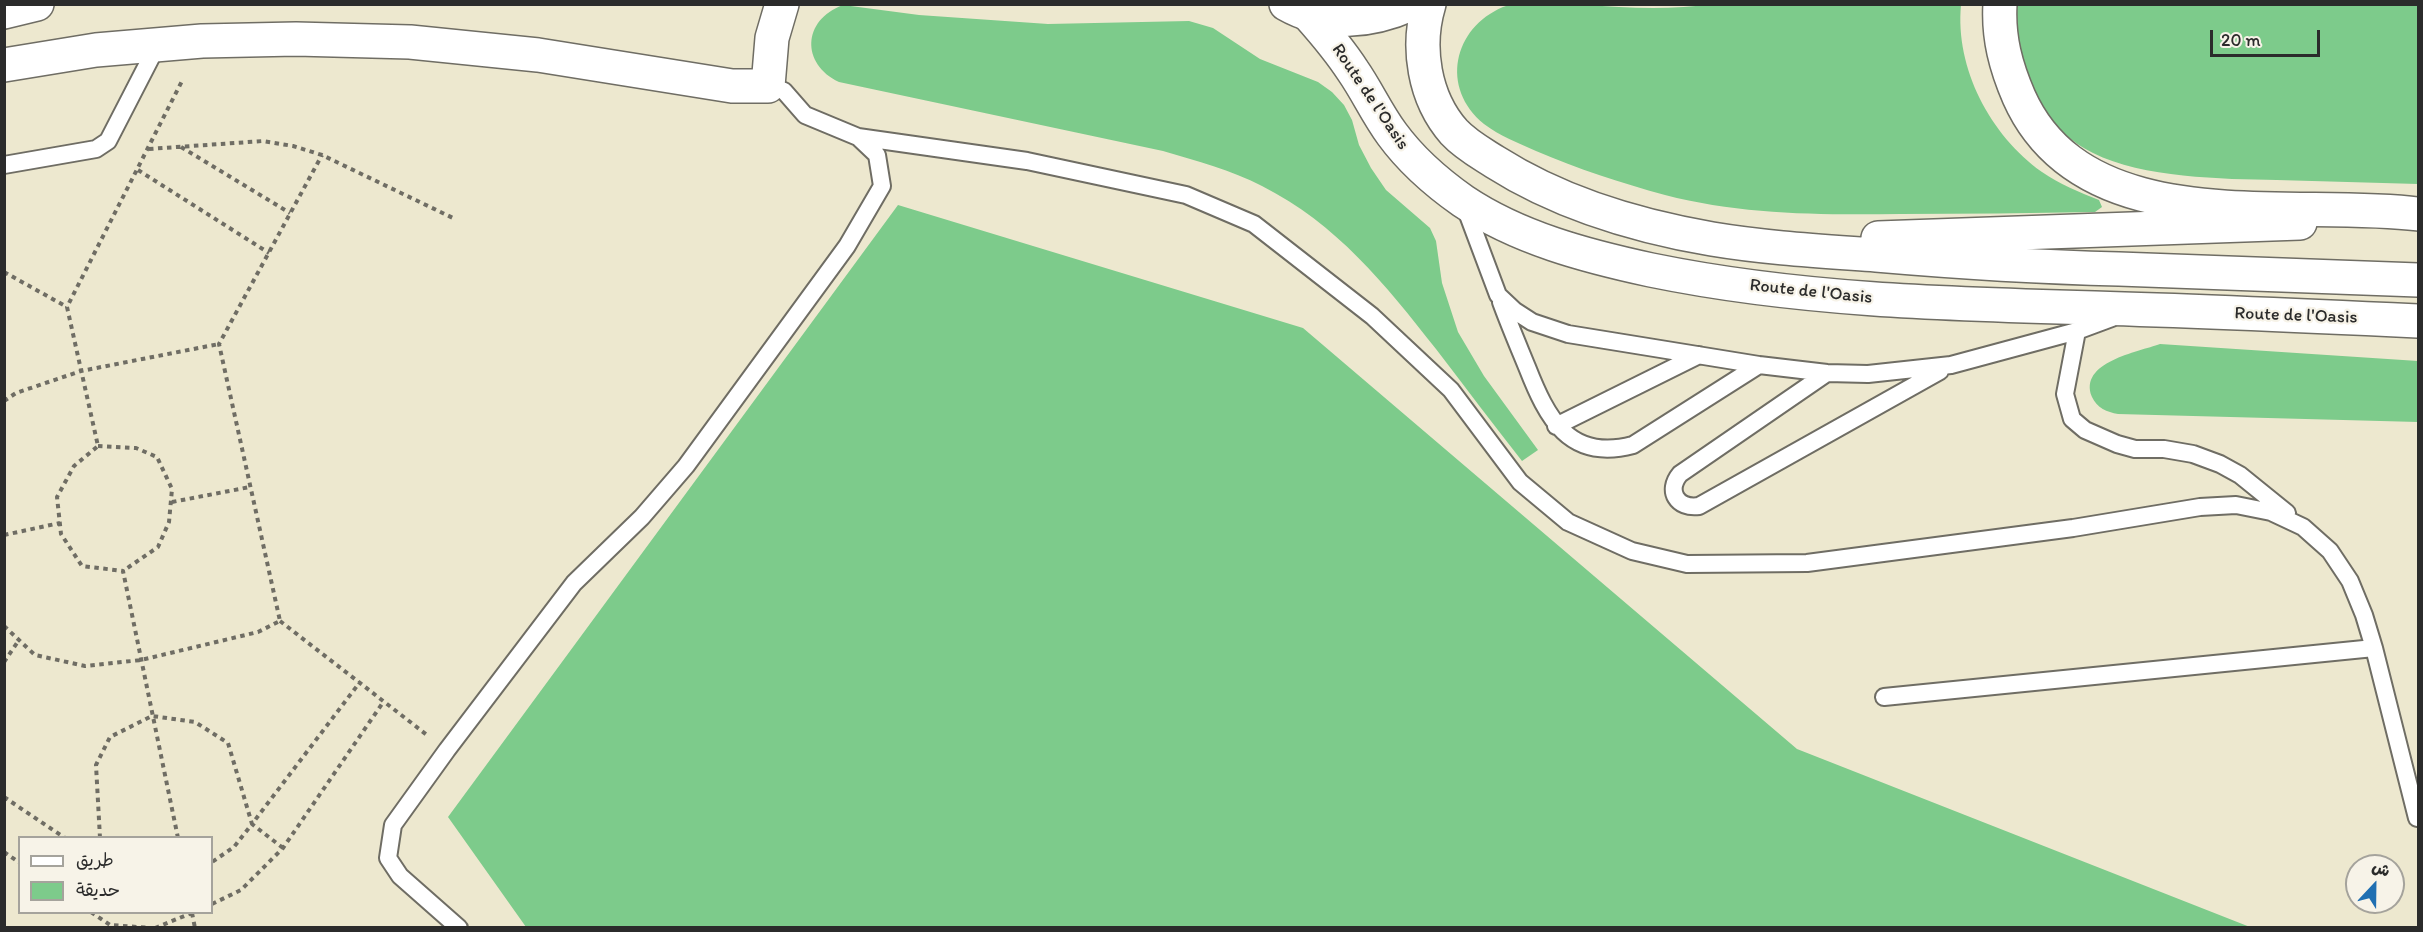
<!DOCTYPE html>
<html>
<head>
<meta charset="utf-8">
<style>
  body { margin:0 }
  #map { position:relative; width:2423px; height:932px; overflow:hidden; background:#ede8cf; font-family:Itim,"Playpen Sans Arabic",sans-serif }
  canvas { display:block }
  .frame { position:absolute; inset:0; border:6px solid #2b2b2b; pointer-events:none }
  .legend { position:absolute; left:18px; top:836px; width:195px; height:78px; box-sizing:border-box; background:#f7f3e8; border:2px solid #a5a39c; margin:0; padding:8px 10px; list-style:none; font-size:18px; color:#2b2b2b }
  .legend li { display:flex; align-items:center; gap:12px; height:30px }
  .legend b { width:30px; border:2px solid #a5a39c }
  .north { position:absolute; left:2345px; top:854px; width:60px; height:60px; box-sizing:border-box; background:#f7f3e8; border:2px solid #a5a39c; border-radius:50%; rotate:22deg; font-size:16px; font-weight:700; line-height:24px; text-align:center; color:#2b2b2b }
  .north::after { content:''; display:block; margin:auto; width:21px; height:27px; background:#1f6fb2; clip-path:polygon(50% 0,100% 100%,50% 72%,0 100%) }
  .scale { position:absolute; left:2210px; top:30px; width:110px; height:27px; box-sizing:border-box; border:3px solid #2b2b2b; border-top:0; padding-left:8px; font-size:18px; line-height:21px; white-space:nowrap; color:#2b2b2b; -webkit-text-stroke:4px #f7f3e8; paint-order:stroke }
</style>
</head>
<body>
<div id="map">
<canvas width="2423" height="932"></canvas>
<div class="frame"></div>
<ul class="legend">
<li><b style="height:8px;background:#fff"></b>طريق</li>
<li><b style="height:16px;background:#7dcb8b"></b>حديقة</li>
</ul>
<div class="north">ش</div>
<div class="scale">20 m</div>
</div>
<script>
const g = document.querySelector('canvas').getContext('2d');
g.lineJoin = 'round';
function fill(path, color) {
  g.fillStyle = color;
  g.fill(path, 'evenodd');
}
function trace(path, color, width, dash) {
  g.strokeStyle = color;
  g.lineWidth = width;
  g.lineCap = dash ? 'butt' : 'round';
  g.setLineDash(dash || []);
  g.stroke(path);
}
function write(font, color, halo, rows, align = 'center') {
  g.font = font + ' Itim,sans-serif';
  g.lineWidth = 4.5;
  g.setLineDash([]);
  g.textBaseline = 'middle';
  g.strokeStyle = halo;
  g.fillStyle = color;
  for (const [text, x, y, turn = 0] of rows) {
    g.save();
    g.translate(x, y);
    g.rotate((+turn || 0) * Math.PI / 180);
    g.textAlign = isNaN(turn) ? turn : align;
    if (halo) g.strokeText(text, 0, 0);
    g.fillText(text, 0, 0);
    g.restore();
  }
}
fill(new Path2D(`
  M843,5L919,15L1048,24L1189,21L1213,28L1260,59L1318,82L1332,92L1344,105L1352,120L1359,145L1371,168L1386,190L1430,228L1436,241L1442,283L1458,332L1484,376L1538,450L1522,461C1493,424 1465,387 1436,349C1385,284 1337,224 1262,186C1231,170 1197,161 1163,151L839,82C801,64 802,20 843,5Z
  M1585,5C1628,8 1671,10 1714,4L1961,5C1955,68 1990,135 2042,172C2059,184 2079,192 2099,200L2102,207L2095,212C2030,213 1965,214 1900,214C1822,215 1742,215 1665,195C1621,183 1578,169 1536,151C1518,143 1500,136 1484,124C1440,88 1453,28 1503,7C1520,0 1565,4 1585,5Z
  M2016,5H2418V184C2371,183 2324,181 2277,180C2222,179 2143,178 2093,153C2063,138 2043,114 2029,84C2018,59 2013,32 2016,5Z
  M898,205L1303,328L1797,749L2250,927H526L448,817Z
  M2160,344L2418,361V422L2118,414C2107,412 2097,408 2092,397C2078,362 2138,352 2160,344Z`), '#7dcb8b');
const service = new Path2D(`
  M858,137L1027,161L1186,195L1254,224L1372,316L1451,390L1520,482L1568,522L1632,551L1687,564L1807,563L2073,528L2200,507L2236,505L2271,512L2303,527L2330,551L2350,581L2364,615L2374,648L2417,818
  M4,165L96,149L108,141L158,44
  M1465,207L1498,295L1515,311L1532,322L1568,334L1759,365L1827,373L1868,374L1951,365L2077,331L2112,318
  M1501,302C1509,324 1518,345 1527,367C1547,418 1569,462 1633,445L1759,365
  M2077,331L2065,394L2072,419L2085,430L2117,444L2135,449H2164L2193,454L2220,464L2240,475L2287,513
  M1827,373L1680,474C1666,491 1677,509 1699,506L1940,371
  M1556,426L1699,355
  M1884,697L2374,648
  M459,928L400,876L388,858L393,825L447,750L574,583L642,517L686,466L847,246L882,186L877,155L858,137L805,115L784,91L768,86`);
const minor = new Path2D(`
  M4,65L96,50L202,41L296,39L410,42L538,55L732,86H768L772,38L782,4`);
const primary = new Path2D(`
  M1429,4C1416,47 1424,98 1454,132C1466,145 1481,153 1495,162C1561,204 1636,226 1712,239C1766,248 1821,251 1876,255C1957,262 2037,267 2119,269C2219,273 2319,276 2418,280
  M1308,14C1324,32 1340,51 1353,71C1367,91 1377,114 1392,134C1411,160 1436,182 1463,201C1518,238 1586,256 1651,270C1797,300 1946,304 2095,308C2203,311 2311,316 2418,321
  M1878,238L2300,223`);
const trunk = new Path2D(`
  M1286,4C1326,27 1371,22 1411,4
  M2000,4C1998,38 2006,67 2019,97C2084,243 2291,198 2418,214
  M4,12L37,4`);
trace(service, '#6f6d64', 20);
trace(minor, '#6f6d64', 36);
trace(primary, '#6f6d64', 36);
trace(trunk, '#6f6d64', 36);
trace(new Path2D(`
  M181,147L290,213
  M149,149L263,141L293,146L322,155L453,218
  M138,170L269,253
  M4,272L67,307
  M4,401L16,393L81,371L219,344
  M98,446L136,448L157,457L172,489L169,522L158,547L123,571
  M172,502L250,487
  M4,535L60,523
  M280,621L427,735
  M4,626L35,655L85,666L141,660L258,632L280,621L219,344L322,155
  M4,662L19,640
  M4,797L65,838
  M100,838L96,765L110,737L152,716L195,722L228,743L252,824L234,847L212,862
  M178,838L123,571L82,566L61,534L57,497L74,466L98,446L67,307L183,79
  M283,848L252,824L360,682
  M4,852L20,863
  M212,904L241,890L283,848L384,701
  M91,912L110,925L151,928
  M192,913L195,928
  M155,928L194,912`), '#6f6d64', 4, [4.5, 4.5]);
trace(service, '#fff', 16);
trace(minor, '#fff', 33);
trace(primary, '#fff', 33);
trace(trunk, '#fff', 33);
write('18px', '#2b2b2b', '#f7f3e8', [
  ["Route de l'Oasis",1370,97,56],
  ["Route de l'Oasis",1811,292,6],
  ["Route de l'Oasis",2296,316,2]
]);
</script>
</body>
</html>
